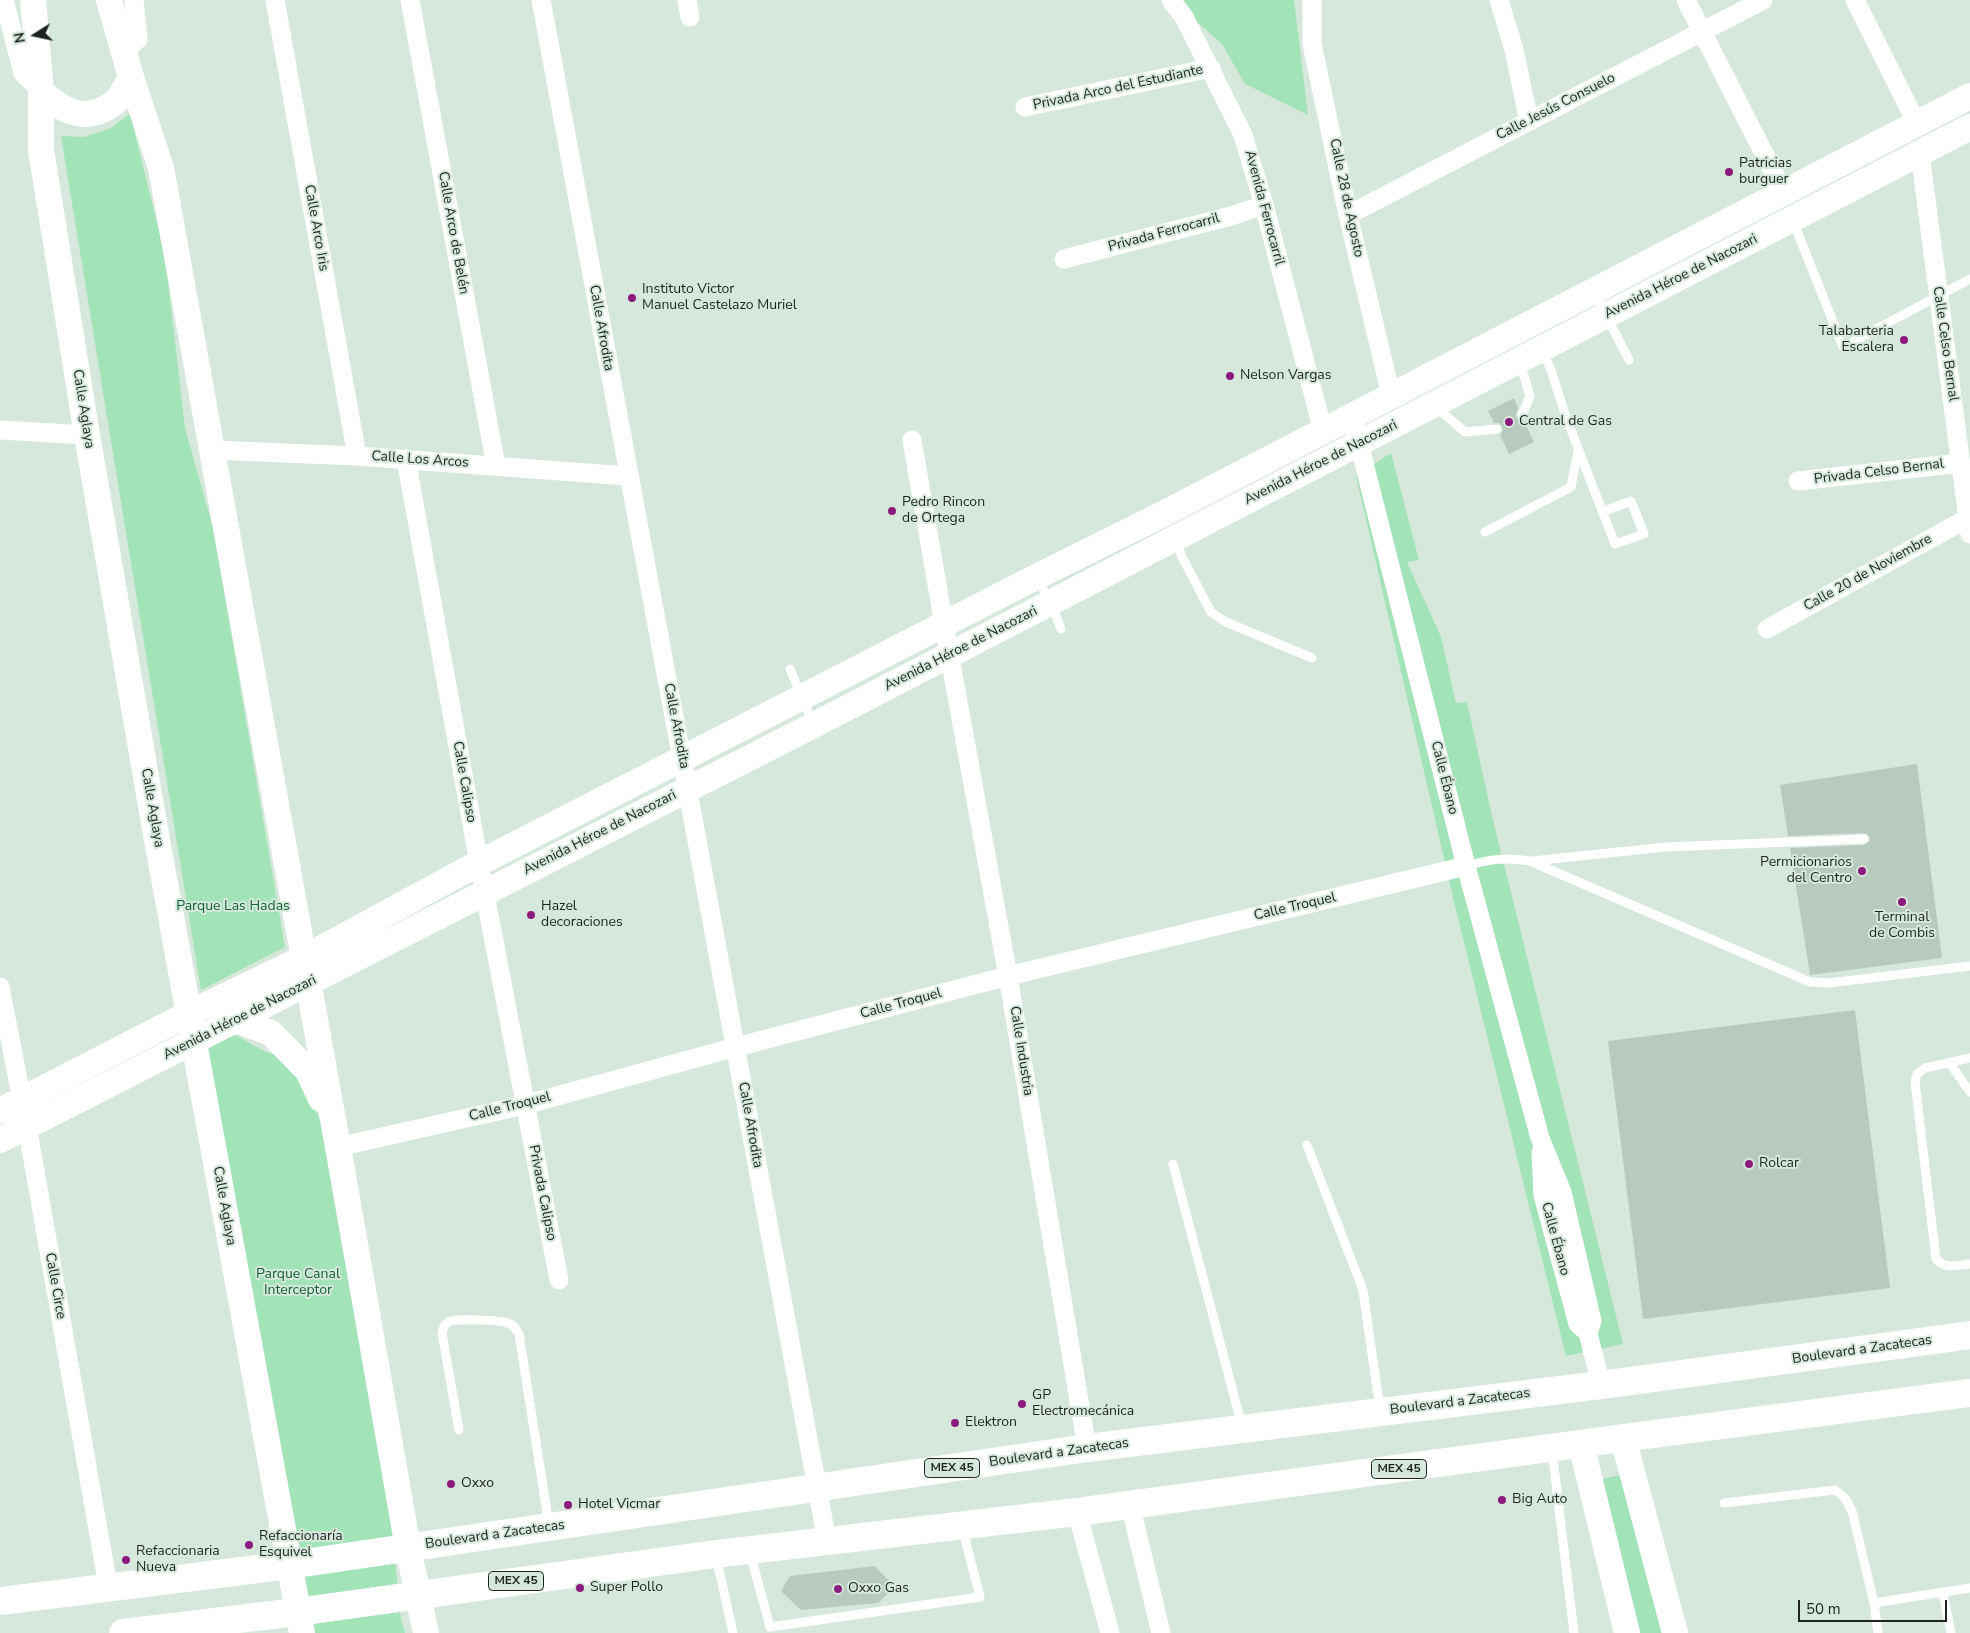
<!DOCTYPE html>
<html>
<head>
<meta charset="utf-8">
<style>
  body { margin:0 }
  #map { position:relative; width:1970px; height:1633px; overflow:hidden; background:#d6e8db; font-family:"Nunito Sans",sans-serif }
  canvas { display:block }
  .north { position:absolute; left:10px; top:10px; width:50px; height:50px; -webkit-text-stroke:4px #d6e8db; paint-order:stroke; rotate:260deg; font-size:14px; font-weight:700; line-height:20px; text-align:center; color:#1e2520 }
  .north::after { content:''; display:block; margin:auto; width:18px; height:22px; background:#1e2520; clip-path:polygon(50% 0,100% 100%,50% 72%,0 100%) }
  .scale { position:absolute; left:1798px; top:1600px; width:149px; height:22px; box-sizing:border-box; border:2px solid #1e2520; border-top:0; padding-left:6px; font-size:15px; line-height:18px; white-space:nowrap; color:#1e2520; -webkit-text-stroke:4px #d6e8db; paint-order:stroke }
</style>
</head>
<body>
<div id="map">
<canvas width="1970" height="1633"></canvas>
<div class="north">N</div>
<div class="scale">50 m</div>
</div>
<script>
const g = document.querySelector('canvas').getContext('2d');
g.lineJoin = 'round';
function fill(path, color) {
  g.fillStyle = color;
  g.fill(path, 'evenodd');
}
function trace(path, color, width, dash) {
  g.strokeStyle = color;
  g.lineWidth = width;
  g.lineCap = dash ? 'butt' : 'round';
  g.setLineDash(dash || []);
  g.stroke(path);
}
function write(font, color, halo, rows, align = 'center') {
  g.font = font + ' "Nunito Sans",sans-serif';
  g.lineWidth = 4;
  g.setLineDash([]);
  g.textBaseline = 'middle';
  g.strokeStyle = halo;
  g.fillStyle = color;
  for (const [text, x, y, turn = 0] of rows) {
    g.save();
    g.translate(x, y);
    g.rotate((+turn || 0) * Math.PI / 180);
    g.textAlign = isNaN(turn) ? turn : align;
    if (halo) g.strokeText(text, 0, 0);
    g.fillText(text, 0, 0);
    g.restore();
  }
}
fill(new Path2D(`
  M1183,0H1294L1308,115L1245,84L1222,44L1196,21Z
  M130,114L165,255L185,428L213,528L285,947L201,990L61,136L84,137L111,128Z
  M1391,453L1419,560L1407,562L1441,637L1456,703L1467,702L1492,816L1623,1344L1566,1356L1454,902L1356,476Z
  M228,1031L264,1051L276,1055L298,1078L328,1134L390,1511L401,1620L405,1633H313L206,1044Z
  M1621,1475L1663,1633H1634L1597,1480Z`), '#a2e3b8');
fill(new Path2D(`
  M1514,398L1518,408L1516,415L1517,418L1520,421H1524L1534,442L1509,454L1500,435L1503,431L1502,426L1499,423H1494L1488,411Z
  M1917,764L1942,958L1810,975L1790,848L1864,845L1869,842L1870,838L1867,834L1864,833L1788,836L1780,785Z
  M1855,1010L1890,1288L1643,1319L1608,1041Z
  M875,1566L895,1587L878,1603L801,1610L781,1591L790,1576Z`), '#b8cabd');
trace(new Path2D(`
  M1793,221L1843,347L1970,279
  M1594,292L1629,360
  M1542,352L1550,367L1566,417L1615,544L1644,534L1631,501L1602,512
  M1520,363L1530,396L1522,415
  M1436,407L1465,432L1497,429
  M1485,532L1571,487L1578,451
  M1176,541L1181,555L1211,612L1226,622L1312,658
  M1037,579L1051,603L1061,629
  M790,669L813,723
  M1532,861L1666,847L1864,839
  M1466,866C1491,859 1504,857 1530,861L1810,982L1829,983L1970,966
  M1970,1058L1925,1068L1917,1074L1915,1082L1936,1259C1945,1270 1958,1265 1970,1264
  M1949,1062L1970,1092
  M1307,1145L1363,1290L1380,1410
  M1173,1164L1242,1426
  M459,1430L442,1333C443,1329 444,1325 448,1322C454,1318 500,1320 508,1323C514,1325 516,1329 519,1334L549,1525
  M1552,1450L1574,1633
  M1724,1503L1835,1490L1845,1498L1852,1511L1874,1603L1878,1633
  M750,1553L770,1627L980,1597L962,1527
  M716,1556L733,1633
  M1943,1593L1951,1633
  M1874,1603L1970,1588`), '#fff', 9);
trace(new Path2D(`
  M4,0L23,73L41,91
  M275,0L357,456
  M410,0L496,466
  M541,0L827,1541
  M687,0L690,17
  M1171,0L1184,17L1243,135L1264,205L1323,431
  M1312,0V44L1348,215L1391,395
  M1499,0L1514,50L1529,121
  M1686,0L1784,193
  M1855,0L1917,124
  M124,51L138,39L134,0
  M1025,107L1211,68
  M1920,154L1970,534
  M1348,215L1763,0
  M1064,259L1231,216L1264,205
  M1352,416L1466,866L1540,1138L1562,1192L1592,1321L1588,1333L1601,1385
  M0,430L87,435
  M912,440L944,625L1008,976L1087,1448
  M212,450L357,456L628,476
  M406,459L479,863L559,1280
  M1798,481L1961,463
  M1767,629L1970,517
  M0,987L27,1126L108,1586
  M338,1147L524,1105L736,1047L1008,976L1466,866
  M1541,1152L1543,1195L1578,1324L1588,1333
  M1130,1504L1161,1633
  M1077,1512L1110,1633`), '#fff', 19);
trace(new Path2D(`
  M33,0L41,91V150L87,435L155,829L302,1633
  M109,0L131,77L161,168L338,1147L408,1548L426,1633
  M41,91C63,112 86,124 114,103C121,98 126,85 131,77
  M226,1018L236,1020L271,1033L308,1071L321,1099
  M0,1111L190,1013L304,958L479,863L1036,577L1163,514L1970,96
  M0,1140L814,725L1970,127
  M1623,1438L1675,1633
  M1581,1444L1627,1633`), '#fff', 26);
trace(new Path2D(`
  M0,1601L290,1565L1087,1448L1601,1385L1970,1335
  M123,1633L297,1612L716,1554L1077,1512L1623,1438L1970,1393`), '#fff', 28);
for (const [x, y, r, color] of [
  [1729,172,5,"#8d1b7d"],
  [632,298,5,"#8d1b7d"],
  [1904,340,5,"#8d1b7d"],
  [1230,376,5,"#8d1b7d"],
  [1509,422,5,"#8d1b7d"],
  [892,511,5,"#8d1b7d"],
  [1862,871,5,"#8d1b7d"],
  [1902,902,5,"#8d1b7d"],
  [531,915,5,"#8d1b7d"],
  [1749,1164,5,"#8d1b7d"],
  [1022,1404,5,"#8d1b7d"],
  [955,1423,5,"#8d1b7d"],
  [451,1484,5,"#8d1b7d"],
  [1502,1500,5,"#8d1b7d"],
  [568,1505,5,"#8d1b7d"],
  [249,1545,5,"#8d1b7d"],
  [126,1560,5,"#8d1b7d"],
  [580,1588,5,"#8d1b7d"],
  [838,1589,5,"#8d1b7d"]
]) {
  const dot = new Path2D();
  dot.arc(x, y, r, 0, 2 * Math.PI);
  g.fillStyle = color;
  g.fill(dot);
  trace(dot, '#d6e8db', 2);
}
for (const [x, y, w] of [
  [952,1468,55],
  [1399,1469,55],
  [516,1581,55]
]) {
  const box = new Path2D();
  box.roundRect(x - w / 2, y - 9.5, w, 19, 4);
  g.fillStyle = '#d6e8db';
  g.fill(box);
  trace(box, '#1e2520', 1);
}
write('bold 12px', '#1e2520', null, [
  ["MEX 45",952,1468],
  ["MEX 45",1399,1469],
  ["MEX 45",516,1581]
]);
write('14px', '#1e2520', '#d6e8db', [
  ["Privada Arco del Estudiante",1118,88,-12],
  ["Calle Jesús Consuelo",1556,107,-27],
  ["Calle 28 de Agosto",1346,198,78],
  ["Avenida Ferrocarril",1264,208,75],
  ["Calle Arco Iris",316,228,80],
  ["Calle Arco de Belén",453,233,80],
  ["Privada Ferrocarril",1164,233,-15],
  ["Avenida Héroe de Nacozari",1681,277,-27],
  ["Calle Afrodita",601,328,80],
  ["Calle Celso Bernal",1945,344,82],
  ["Calle Aglaya",83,409,81],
  ["Calle Los Arcos",420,460,4],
  ["Avenida Héroe de Nacozari",1321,463,-27],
  ["Privada Celso Bernal",1879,472,-7],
  ["Calle 20 de Noviembre",1868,573,-29],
  ["Avenida Héroe de Nacozari",961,649,-27],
  ["Calle Afrodita",676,726,79],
  ["Calle Ébano",1444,778,76],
  ["Calle Calipso",464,782,80],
  ["Calle Aglaya",152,808,80],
  ["Avenida Héroe de Nacozari",600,833,-27],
  ["Calle Troquel",1295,907,-13],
  ["Calle Troquel",901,1004,-15],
  ["Avenida Héroe de Nacozari",240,1018,-27],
  ["Calle Industria",1021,1051,81],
  ["Calle Troquel",510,1107,-14],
  ["Calle Afrodita",750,1125,80],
  ["Privada Calipso",542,1193,79],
  ["Calle Aglaya",224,1206,80],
  ["Calle Ébano",1555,1239,75],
  ["Calle Circe",55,1286,80],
  ["Boulevard a Zacatecas",1862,1350,-8],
  ["Boulevard a Zacatecas",1460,1402,-7],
  ["Boulevard a Zacatecas",1059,1453,-8],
  ["Boulevard a Zacatecas",495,1535,-8]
]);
write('14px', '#1e2520', '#d6e8db', [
  ["Patricias",1739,164],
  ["burguer",1739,180],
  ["Instituto Victor",642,290],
  ["Manuel Castelazo Muriel",642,306],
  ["Talabarteria",1894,332,"right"],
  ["Escalera",1894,348,"right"],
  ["Nelson Vargas",1240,376],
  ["Central de Gas",1519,422],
  ["Pedro Rincon",902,503],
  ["de Ortega",902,519],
  ["Permicionarios",1852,863,"right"],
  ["del Centro",1852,879,"right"],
  ["Hazel",541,907],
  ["decoraciones",541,923],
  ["Terminal",1902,918,"center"],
  ["de Combis",1902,934,"center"],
  ["Rolcar",1759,1164],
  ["GP",1032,1396],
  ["Electromecánica",1032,1412],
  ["Elektron",965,1423],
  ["Oxxo",461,1484],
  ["Big Auto",1512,1500],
  ["Hotel Vicmar",578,1505],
  ["Refaccionaría",259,1537],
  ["Esquivel",259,1553],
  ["Refaccionaria",136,1552],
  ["Nueva",136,1568],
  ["Super Pollo",590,1588],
  ["Oxxo Gas",848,1589]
], 'left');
write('14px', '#15633a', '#d6e8db', [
  ["Parque Las Hadas",233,907],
  ["Parque Canal",298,1275],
  ["Interceptor",298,1291]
]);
</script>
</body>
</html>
